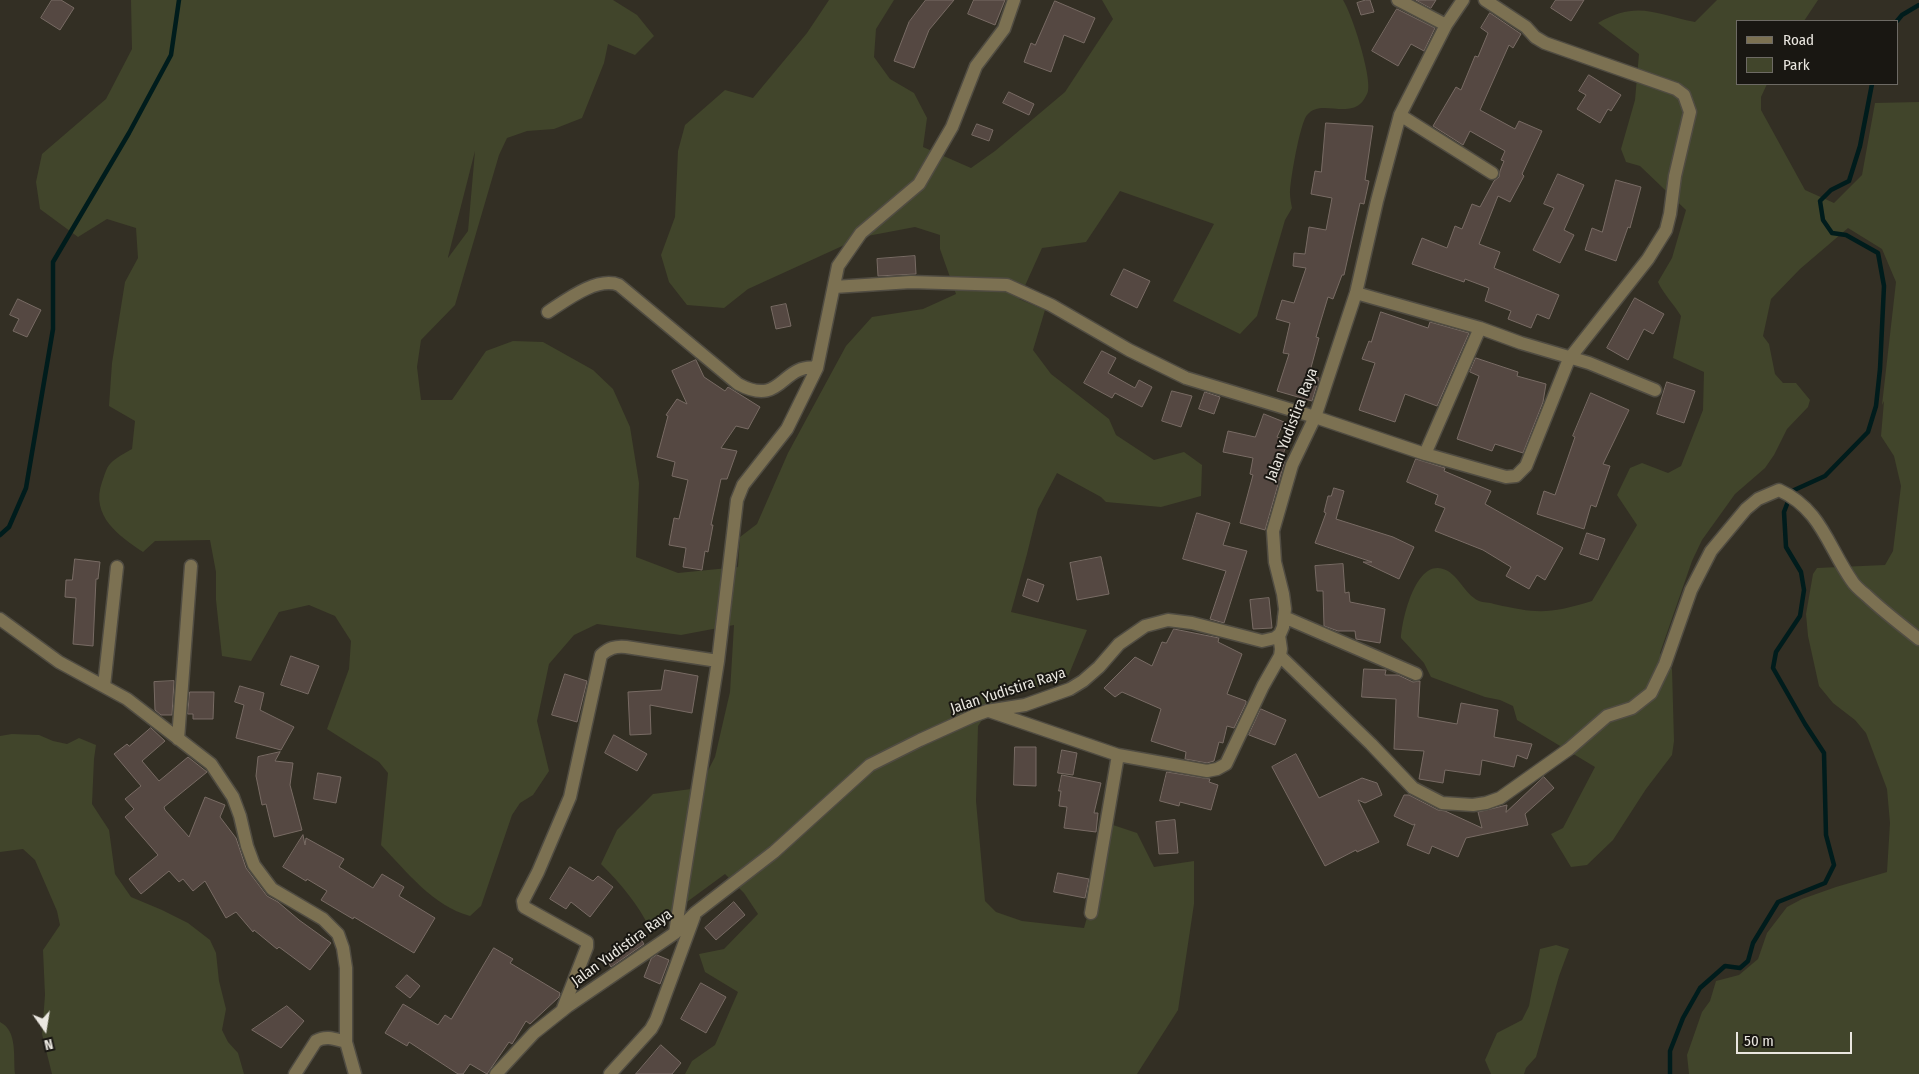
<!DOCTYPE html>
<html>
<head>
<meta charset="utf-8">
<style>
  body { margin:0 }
  #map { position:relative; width:1919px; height:1074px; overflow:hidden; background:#332f24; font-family:"Fira Sans Condensed",sans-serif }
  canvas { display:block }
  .legend { position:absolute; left:1736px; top:20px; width:162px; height:65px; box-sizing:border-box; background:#191712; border:1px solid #6d6a64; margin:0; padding:6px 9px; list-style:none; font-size:15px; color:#eae7e0 }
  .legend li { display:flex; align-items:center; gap:10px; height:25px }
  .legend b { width:25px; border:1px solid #6d6a64 }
  .north { position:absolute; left:20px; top:1004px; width:50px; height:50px; -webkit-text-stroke:4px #191712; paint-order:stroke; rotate:167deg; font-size:14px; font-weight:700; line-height:20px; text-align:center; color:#eae7e0 }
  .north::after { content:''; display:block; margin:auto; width:18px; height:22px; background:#eae7e0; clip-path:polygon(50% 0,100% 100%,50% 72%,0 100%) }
  .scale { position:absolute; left:1736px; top:1032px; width:116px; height:22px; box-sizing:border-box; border:2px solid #eae7e0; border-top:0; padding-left:6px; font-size:15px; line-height:18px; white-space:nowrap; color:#eae7e0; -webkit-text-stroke:4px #191712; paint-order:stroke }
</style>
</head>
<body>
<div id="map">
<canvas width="1919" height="1074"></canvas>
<ul class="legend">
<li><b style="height:6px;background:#7c7152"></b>Road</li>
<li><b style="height:14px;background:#41452b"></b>Park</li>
</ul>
<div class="north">N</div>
<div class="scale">50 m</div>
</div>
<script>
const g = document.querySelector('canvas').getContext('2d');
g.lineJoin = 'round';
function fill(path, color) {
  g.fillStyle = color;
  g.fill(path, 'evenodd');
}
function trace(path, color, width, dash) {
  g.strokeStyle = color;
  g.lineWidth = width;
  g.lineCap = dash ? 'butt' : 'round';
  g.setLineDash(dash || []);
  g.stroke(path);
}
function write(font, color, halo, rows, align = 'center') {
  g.font = font + ' "Fira Sans Condensed",sans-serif';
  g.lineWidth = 4;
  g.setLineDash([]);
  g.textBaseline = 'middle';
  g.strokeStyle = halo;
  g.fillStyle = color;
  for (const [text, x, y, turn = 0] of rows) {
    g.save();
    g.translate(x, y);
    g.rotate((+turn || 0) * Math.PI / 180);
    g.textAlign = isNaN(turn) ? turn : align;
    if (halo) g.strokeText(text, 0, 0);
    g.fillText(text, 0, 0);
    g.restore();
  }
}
fill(new Path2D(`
  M131,0H613L637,15L654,36L635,55L608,44L604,63L582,118L554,129L527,131L507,138L499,155L455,305L421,340L417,367L421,400H452L486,351L513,341L543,342L593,370L613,389L630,427L639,483L636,557L678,573L738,567L740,537L757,524L788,453L846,346L872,317L923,309L956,294L940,249V235L915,227L862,237L748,289L724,308L687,305L669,282L661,255L675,217L678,151L685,125L725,90L753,98L807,33L829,0H894L876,29L874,57L890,79L914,93L927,118L923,147L971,168L995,151L1065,92L1113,19L1102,0H1343C1352,14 1371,74 1368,91C1367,95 1363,102 1360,104C1344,117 1320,99 1307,115C1300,123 1290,181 1290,193C1290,198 1291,203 1292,208L1285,220L1257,316L1240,334L1173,301L1214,224L1120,191L1086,242L1042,248L1019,299L1045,310L1033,350L1051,374L1109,419L1116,435L1154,460L1184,452L1202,465L1201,496L1161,507L1106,502L1101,497L1057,473L1038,509L1027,554L1011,612L1087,630L1067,679L997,698L978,726L976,801L985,901L996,912L1022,921L1084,928L1113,825L1137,833L1154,867L1194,861V904L1178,1010L1137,1074H685L692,1061L715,1045L738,992L705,972L699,954L724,949L758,914L744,893L725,874L650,929C638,904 621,884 601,864L617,830L653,794L699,788L715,757L730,692L734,625L681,635L597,624L574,635L549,664L537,721L549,771L533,795L520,803L512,815L481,906L470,916C433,906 407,872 381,845L388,773L379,762L327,729L349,669L351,641L335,616L309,605L279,612L251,661L222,656L216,600V572L210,540L155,541L143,552C119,536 90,516 102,482C104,477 106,468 110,464C115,458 125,453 132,449L135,421L109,406L112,363L125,282L138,258L136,228L107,219L78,237L40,209L36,182L42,154L106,99L132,49ZM475,151L468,231L448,258V257Z
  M1717,0H1818L1804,21H1738V84H1767L1761,97V110L1805,190L1834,203L1862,175L1875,103L1919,102V1074H1689L1687,1055L1702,1012L1710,1001L1716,981L1739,975L1758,959L1767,933L1787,907L1802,899L1836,887L1887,872L1890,823L1887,789L1866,733L1855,720L1833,703L1819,686L1808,636L1806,614L1813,574L1817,568L1885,565L1893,551L1901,486L1894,456L1881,436L1884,401L1882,405L1896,282L1882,249L1848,228L1800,269L1771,299L1763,336L1769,344L1775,374L1783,383H1796L1810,400L1808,407L1787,429L1774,455L1765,468L1735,494L1702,540L1692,561L1660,653L1672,669L1674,741L1672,755L1646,789L1613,840L1587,865L1571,867L1551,834L1563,828L1595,767L1517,720L1513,706L1500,700L1485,697L1431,677L1424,663L1401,638C1402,620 1414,567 1438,568C1457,569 1463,594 1479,601C1483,603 1490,602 1494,604C1538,614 1549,614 1592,601L1637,525L1617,495L1630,468L1642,463L1668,473L1681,466L1703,410L1704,372L1673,358L1681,316C1674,304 1664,295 1658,282L1672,258L1686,210L1640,166L1626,162L1621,149L1635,100L1639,54L1598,23C1637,0 1655,14 1695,22Z
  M12,734L39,735L53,741L67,744L79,738L96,745L94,759L92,804L109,830L115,874L131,897L162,910L188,923L210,940L216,953L219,981L226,1009L222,1030L228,1042L238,1053L244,1074H52L42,1034L45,995L43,950L60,925L57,911L35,860L23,849L0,852V736Z
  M1556,945L1569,949L1559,976L1536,1057L1526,1068L1524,1074H1491L1485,1060L1497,1033L1522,1020L1529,1006L1540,949Z
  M0,1022C18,1031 13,1057 15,1074H0Z`), '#41452b');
trace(new Path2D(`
  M1897,21L1902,15L1919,5
  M0,535L9,527L26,488L53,329V262L129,133L171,55L179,0
  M1670,1074V1051L1683,1018L1700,988L1725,966L1740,968L1748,961L1753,943L1778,902L1825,883L1834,865L1826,835L1824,753L1805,724L1773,668L1776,652L1800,616L1804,590L1801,572L1786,547L1784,512L1792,491L1825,476L1868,432L1876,406L1880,369L1884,286L1878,253L1846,235L1832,233L1823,220L1820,201L1831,190L1849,181L1860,146L1872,84`), '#001c1c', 4.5);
const building = new Path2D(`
  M52,0H61L74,8L60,30L41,18Z
  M926,0H954L929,30L914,68L894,61L909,22Z
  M974,0H1005L995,25L968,14Z
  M1366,0H1370L1374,12L1361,15L1357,3Z
  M1416,0H1436L1431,8Z
  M1556,0H1584L1571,21L1551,8Z
  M1055,1L1095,18L1084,43L1064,35L1051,72L1024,62L1031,43L1035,45Z
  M1397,9L1435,28L1424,51L1411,44L1398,66L1372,51Z
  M1490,13L1521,34L1513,48L1509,45L1480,110L1515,129L1519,121L1542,131L1522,174L1524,176L1510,202L1498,196L1479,244L1500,252L1494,268L1559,295L1549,319L1537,314L1531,328L1508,319L1511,311L1485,301L1489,288L1465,279L1464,282L1412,264L1422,238L1447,248L1455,226L1462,229L1472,204L1480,207L1494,181L1499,177L1500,171L1504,161L1501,160L1505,151L1470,131L1463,145L1433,126L1456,87L1461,90L1475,56L1478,57L1488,33L1481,28Z
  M1589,75L1621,95L1611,111L1608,109L1600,123L1577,109L1586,95L1579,91Z
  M1009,92L1034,104L1029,115L1003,103Z
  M1326,123L1373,126L1365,180L1369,181L1364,204L1360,203L1344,275H1342L1333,299L1328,297L1316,337L1319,338L1309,375L1319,378L1312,401L1277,391L1289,354L1283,353L1290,323L1276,319L1282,300L1294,303L1306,268L1293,266L1294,253L1305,254L1309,227L1326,230L1332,198L1311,194L1315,171L1321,172Z
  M977,124L993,130L989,141L972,135Z
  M1558,174L1584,185L1564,230L1574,235L1560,263L1533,250L1554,208L1544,204Z
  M1616,180L1641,187L1630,228L1628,227L1616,261L1585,250L1592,228L1602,232Z
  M915,256L916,274L878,276L877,259Z
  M1124,269L1150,281L1137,308L1111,295Z
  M1635,298L1664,314L1653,334L1644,329L1628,360L1607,348Z
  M18,299L41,310L27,337L13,331L19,319L10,315Z
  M786,304L791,326L776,329L771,307Z
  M1381,312L1428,328L1430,322L1469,333L1437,406L1405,394L1395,422L1359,410L1375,363L1362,359L1369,341L1371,342Z
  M1102,351L1116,358L1108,373L1135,388L1139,380L1152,387L1142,407L1115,393L1112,398L1084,383Z
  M1476,358L1518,372L1517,376L1546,384L1543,402L1523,453L1495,444L1492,451L1457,439L1479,376L1470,372Z
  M696,360L704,377L725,391L728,387L760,407L748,429L736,426L721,448L737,451L727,479H721L711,525H713L708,552L705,551L702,570L683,567L686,548L669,545L674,518L679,519L688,480L672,476L675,462L657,457L668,416L666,415L677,399L687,404L672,371Z
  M1667,382L1695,391L1684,423L1657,414Z
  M1172,391L1192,396L1181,427L1162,421Z
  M1205,392L1220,397L1214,414L1199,409Z
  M1591,393L1629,410L1603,464L1610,466L1596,507L1591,505L1584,529L1537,514L1544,491L1555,495L1575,437L1573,436Z
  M1264,414L1284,422L1277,437L1288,442L1281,459L1285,460L1265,530L1240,523L1253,475L1250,474L1253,458L1223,452L1228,431L1255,437Z
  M1416,459L1445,468L1444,471L1491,491L1485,504L1563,548L1545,580L1537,575L1529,589L1506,576L1511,567L1483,550L1435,531L1445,508L1435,504L1438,495L1407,482Z
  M1334,488L1344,491L1336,519L1393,537L1414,547L1399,579L1363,562H1372L1315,543L1326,513L1324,512L1328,496H1331Z
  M1197,513L1230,523L1223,545L1247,551L1224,623L1210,619L1226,571L1183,559Z
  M1587,533L1605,539L1598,560L1580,554Z
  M1101,557L1109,594L1077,600L1070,563Z
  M75,559L100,562L98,579H96L93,646L73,644L76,598L65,597L66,580H72Z
  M1343,564L1345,593L1349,592L1350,602L1385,609L1380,643L1356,639L1355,631H1338L1324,626L1323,591H1317L1315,566Z
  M1028,579L1044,585L1038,602L1023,596Z
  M1269,598L1272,628L1253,629L1250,600Z
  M1174,629L1219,638L1218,642L1242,654L1227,694L1246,701V703L1234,728L1227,726L1223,743L1219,742L1214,761L1207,763L1185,759L1186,752L1151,741L1161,709L1122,692L1115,697L1104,688L1135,657L1152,666L1162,642L1166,643Z
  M291,656L319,666L308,694L281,685Z
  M1364,669L1386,670L1385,675H1398L1413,682L1420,681L1418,717L1457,724L1461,703L1498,710L1494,737L1532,744L1527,759L1517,755L1514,767L1482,760L1480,775L1445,770L1443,783L1419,779L1424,751L1394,749L1396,699L1362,697Z
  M665,670L698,676L692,713L650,705L651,734L630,735L628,692L661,690Z
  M565,674L587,681L577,722L552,715Z
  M174,681L172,715H161L155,710L154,682Z
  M240,686L264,693L260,710L294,727L281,750L236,738L244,705L235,702Z
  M190,692H214L213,719H193V714H188Z
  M1261,709L1286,720L1275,745L1249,735Z
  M151,728L165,741L142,761L159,781L188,757L207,772L164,807L165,810L189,837L205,797L225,805L220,817L236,838L246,868L267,896L278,902L299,920L331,943L310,970L279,947L277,949L254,930L253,932L236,912L226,918L205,881L193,891L183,879L179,882L169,871L141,894L129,879L158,855L125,817L134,809L125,799L141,786L114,754L127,744L129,746Z
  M614,735L647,754L637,771L605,753Z
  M1015,747H1036V786L1014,785Z
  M1062,750L1077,753L1073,775L1058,773Z
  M280,752L275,761L293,763L290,785L302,830L274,837L266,804L262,805L256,776L258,757Z
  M1296,754L1319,798L1362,778L1377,783L1382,795L1365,803L1358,800L1379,842L1357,852L1356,850L1325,866L1272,767Z
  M1167,772L1210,779L1209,782L1218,785L1211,810L1180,802L1179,806L1160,801Z
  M318,773L341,777L336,803L314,799Z
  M1062,775L1101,783L1094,813H1098L1096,832L1064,828L1067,807L1059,806L1061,791H1059Z
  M1544,777L1554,788L1525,814L1528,825L1466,838L1458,857L1432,846L1429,854L1407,845L1415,824L1413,825L1394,816L1404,795H1409L1438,810L1445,811L1482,828L1478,812L1507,805L1506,812Z
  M1175,820L1178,853L1159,854L1156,822Z
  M303,835L305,845L306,838L344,859L339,867L373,888L382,874L404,887L399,896L435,918L414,953L354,917L353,919L321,900L327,891L307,879L306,881L283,867Z
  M570,867L593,881L598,876L613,887L590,917L571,902L566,909L550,899Z
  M1058,873L1089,879L1085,898L1054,892Z
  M734,902L745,915L716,940L705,928Z
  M637,933L644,944L611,967L604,955Z
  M494,948L513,959L510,963L560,993L559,997L530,1024L526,1021L512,1044L509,1042L487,1074L470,1064L463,1074H458L409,1042L407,1046L385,1033L403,1004L438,1025L445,1015L451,1019Z
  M657,955L669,960L660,984L644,977L651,959Z
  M407,975L420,986L410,998L396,987Z
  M701,983L726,997L706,1033L681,1019Z
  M287,1006L304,1021L281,1048L252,1030Z
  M661,1045L681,1063L672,1074H636Z`);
fill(building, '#554842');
trace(building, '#786b64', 1);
const minor = new Path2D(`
  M1398,0L1446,25
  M1400,115L1492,173
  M834,287L911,282L1007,285L1051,305L1129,350L1186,378L1315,417L1425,454L1506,477L1516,476L1526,466L1569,359L1648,259L1666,230L1670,214L1675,176L1690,112L1684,95L1676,89L1545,43L1535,37L1526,27L1485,0
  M1356,293L1480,328L1521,343L1589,363L1655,390
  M548,312C565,301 597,276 619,285L738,384C783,408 780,363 817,368
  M1425,454L1480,328
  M1284,617L1416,674
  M0,619L59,662L127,699L211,764L233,797L240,816L247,846L254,865L272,889L323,919L338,934L343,948L346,968V1042L355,1074
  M1280,656L1371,744L1413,788L1442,803L1473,805L1486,803L1500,798L1569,749L1607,716L1632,708L1651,693L1665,664L1691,590L1711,551L1746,509L1758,499L1779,490C1821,509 1828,547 1852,581C1855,586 1861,591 1866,595C1883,611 1901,625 1919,639
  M104,686L117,567
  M989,711L1118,755L1207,771L1217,769L1226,764L1263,686L1280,656L1281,649L1279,635
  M178,739L191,566
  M1091,913L1118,755
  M675,933L718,661L737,500L743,485L787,429L817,368L838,266L861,233L919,184L952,127L976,66L1004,29L1014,0
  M562,1011L587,947V942L524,907L523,901L538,872L570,797L601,655C609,648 615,646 626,647L718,661
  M295,1074L316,1041C326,1035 335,1039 346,1042
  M496,1074L534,1033L568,1006L675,933L695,913L774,852L870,765L920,740L973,716L987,711L1025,705L1070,689L1083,681L1099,667L1119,644L1145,626L1168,620L1192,623L1262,641L1275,638L1280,634L1283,627L1285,609L1283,594L1275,562L1273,531L1292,465L1315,417L1356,293L1377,201L1400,115L1446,25L1463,0
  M610,1074L651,1029L656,1020L694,917`);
trace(minor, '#504c42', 15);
trace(minor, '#7c7152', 12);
write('15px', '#eae7e0', '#191712', [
  ["Jalan Yudistira Raya",1292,425,-69],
  ["Jalan Yudistira Raya",1008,691,-18],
  ["Jalan Yudistira Raya",622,948,-36]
]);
</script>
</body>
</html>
